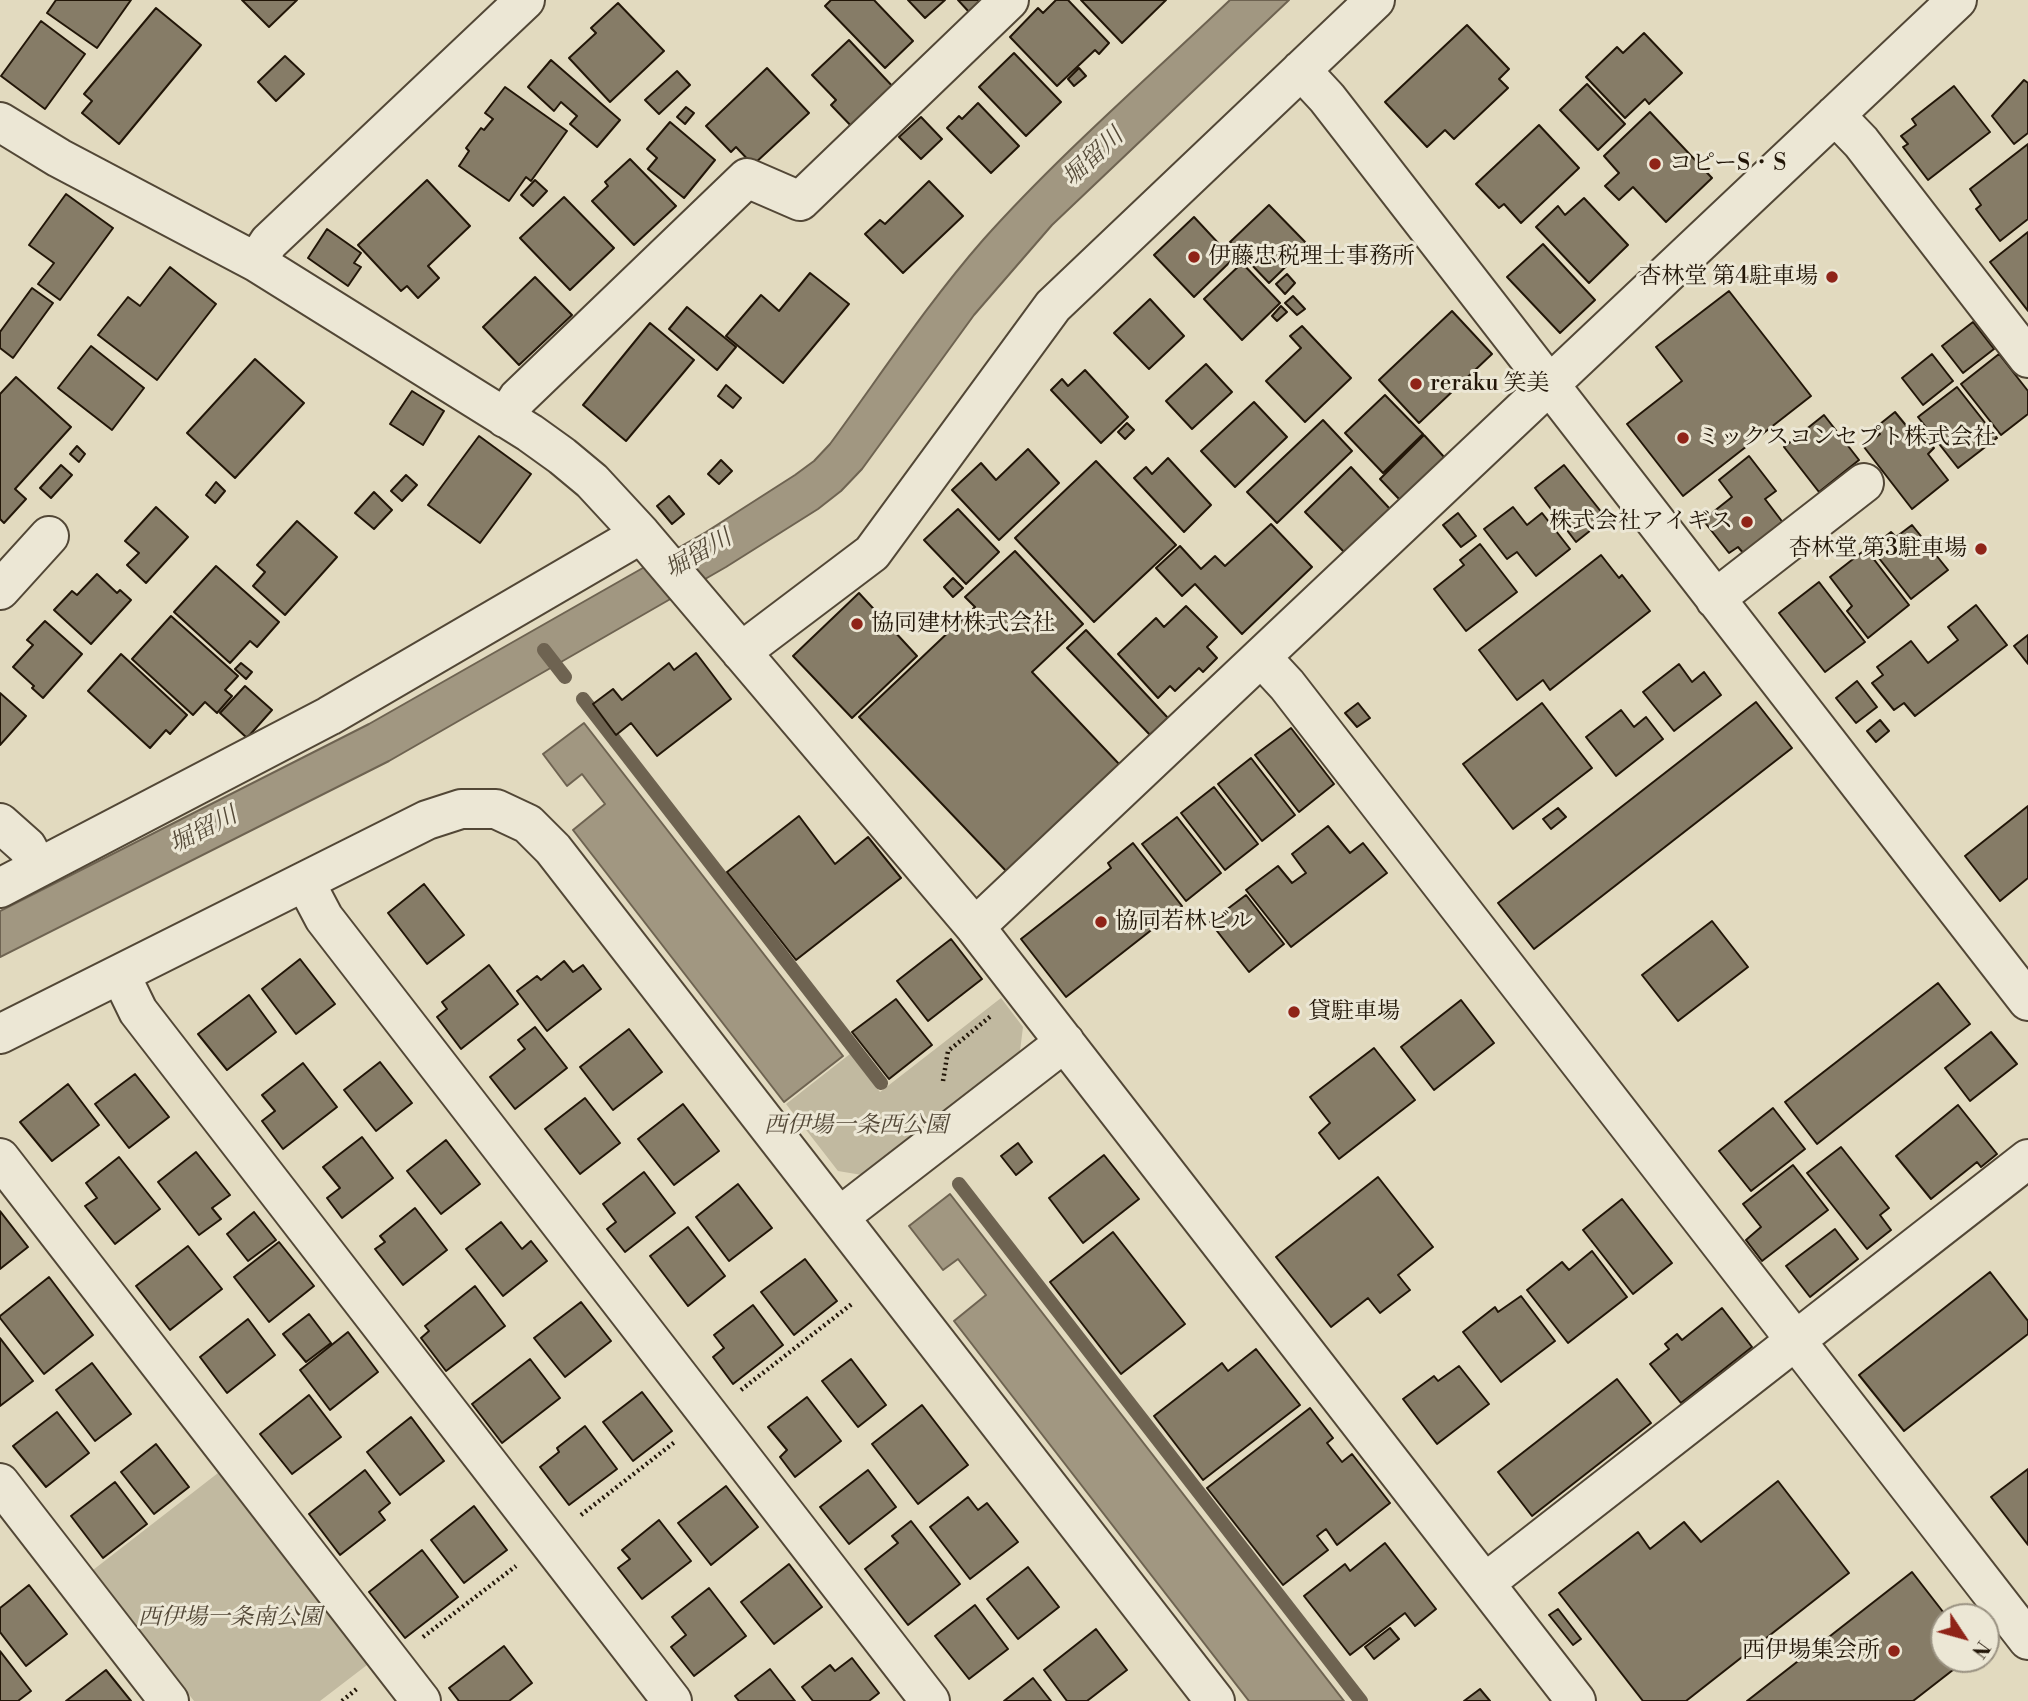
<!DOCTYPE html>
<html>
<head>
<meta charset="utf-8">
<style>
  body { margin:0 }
  #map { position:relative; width:2028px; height:1701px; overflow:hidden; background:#e2dabf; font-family:"Libre Bodoni",serif }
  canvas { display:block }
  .north { position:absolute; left:1930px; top:1603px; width:70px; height:70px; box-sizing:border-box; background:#ece7d5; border:2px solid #9b9383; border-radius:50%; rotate:126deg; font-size:19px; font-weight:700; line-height:28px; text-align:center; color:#221608 }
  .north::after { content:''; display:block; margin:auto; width:24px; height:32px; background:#8f2418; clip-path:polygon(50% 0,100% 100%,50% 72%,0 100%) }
</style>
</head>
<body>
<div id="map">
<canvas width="2028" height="1701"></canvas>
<div class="north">N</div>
</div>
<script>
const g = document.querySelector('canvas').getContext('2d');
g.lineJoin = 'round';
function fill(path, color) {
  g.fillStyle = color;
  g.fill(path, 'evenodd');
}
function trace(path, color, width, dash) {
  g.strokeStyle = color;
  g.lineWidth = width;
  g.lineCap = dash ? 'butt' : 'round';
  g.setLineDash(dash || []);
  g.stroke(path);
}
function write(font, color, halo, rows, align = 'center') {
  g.font = font + ' "Libre Bodoni","Noto Serif JP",serif';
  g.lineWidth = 6;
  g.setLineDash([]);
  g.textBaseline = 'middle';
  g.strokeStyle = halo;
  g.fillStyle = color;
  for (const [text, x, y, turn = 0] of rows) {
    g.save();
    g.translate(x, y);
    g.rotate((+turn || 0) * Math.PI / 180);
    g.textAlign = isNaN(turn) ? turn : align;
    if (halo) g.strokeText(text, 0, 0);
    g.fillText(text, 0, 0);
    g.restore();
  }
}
fill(new Path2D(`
  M1001,998L1023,1027L1020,1051L862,1175L838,1171L786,1104L850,1054L880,1092Z
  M218,1473L367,1665L320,1701H194L93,1570Z`), '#c1b9a0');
const water = new Path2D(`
  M1230,0H1289L1052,225L974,315L862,469L841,491L818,509L726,567L389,761L0,957V911L369,724L706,532L795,475L814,461L830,444C880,376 927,304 983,240C1059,155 1147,79 1230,0Z
  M584,723L843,1056L784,1102L573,830L605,804L582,774L567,786L543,754Z
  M950,1194L1344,1701H1249L954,1321L986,1295L958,1259L943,1270L909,1226Z`);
fill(water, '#a19781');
trace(water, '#6e6351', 2);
trace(new Path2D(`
  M544,650L565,677
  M583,699L881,1083
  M959,1184L1361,1701`), '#6e6351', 14);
const building = new Path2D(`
  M56,0H131L97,48L47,13Z
  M242,0H297L269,27Z
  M831,0H874L913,41L885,68L825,6Z
  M908,0H945L925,18Z
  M958,0H981L969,12Z
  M1056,0H1068L1109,43L1099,54L1095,50L1057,86L1010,37L1038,8L1043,13Z
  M1081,0H1166L1122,43Z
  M618,3L664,51L610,102L569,58L596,33L591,28Z
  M156,8L201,45L119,144L82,113L92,101L84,94Z
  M41,21L85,54L45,109L1,76Z
  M1467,25L1509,69L1499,79L1508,88L1454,139L1445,130L1427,147L1385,102Z
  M1644,33L1682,73L1649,104L1645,99L1625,118L1586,77L1617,47L1623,53Z
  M849,40L895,89L854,129L831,105L836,100L812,75Z
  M1014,53L1061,102L1026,136L979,87Z
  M285,56L304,74L276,101L258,82Z
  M551,60L620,120L597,147L570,124L577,116L561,102L554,111L528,87Z
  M767,68L809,113L753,165L736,147L731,152L706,126Z
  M1079,68L1086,76L1074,86L1068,79Z
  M677,71L690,85L659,114L645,100Z
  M2024,80L2028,83V133L2014,144L1992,116Z
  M1587,84L1625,124L1598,150L1560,110Z
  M1954,86L1990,132L1928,180L1903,147L1908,144L1901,136L1916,125L1912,119Z
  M505,87L567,131L531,181L526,177L509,201L459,166L469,151L466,148L481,128L484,130L493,119L485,113Z
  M978,103L1019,146L991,173L947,128L959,116L962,119Z
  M686,107L694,113L685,124L677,117Z
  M1650,112L1712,178L1666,222L1633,187L1619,200L1605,186L1619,173L1604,156Z
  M921,117L942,139L921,159L899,137Z
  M670,122L715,160L684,198L648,169L657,158L647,149Z
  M1539,125L1579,168L1521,223L1504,204L1499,208L1476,184Z
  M2028,144V219L2000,241L1976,209L1981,205L1970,189Z
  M630,159L676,206L634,245L592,201L608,186L605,182Z
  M427,180L470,226L428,266L439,278L418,298L407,286L401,291L358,245Z
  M535,180L547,191L533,206L521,195Z
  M929,181L963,216L903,273L865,234L880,220L885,224Z
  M66,194L113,228L60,300L38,284L54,263L29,245Z
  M564,197L614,248L570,290L520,238Z
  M1584,198L1628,245L1589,283L1536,227L1558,206L1565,215Z
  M1269,205L1308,245L1269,283L1230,242Z
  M1194,217L1233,259L1194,297L1154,255Z
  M327,229L361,253L354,263L361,267L348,286L308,258Z
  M2028,232V311L1990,262Z
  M1543,244L1595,300L1560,333L1507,277Z
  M1242,263L1280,303L1242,340L1204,299Z
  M170,267L216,304L157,380L98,335L128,297L140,306Z
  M810,273L849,304L783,383L726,336L761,295L779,311Z
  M1287,274L1295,283L1285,294L1276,284Z
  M535,277L572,315L519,365L483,327Z
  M32,288L53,303L13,358L0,348V332Z
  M1729,291L1811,396L1683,496L1627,424L1682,381L1656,347Z
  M1293,296L1305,309L1297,315L1285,303Z
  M1150,299L1184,336L1149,369L1114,333Z
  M1281,306L1287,312L1277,321L1272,316Z
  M687,307L736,347L717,370L669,329Z
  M1452,311L1492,354L1419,423L1379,380Z
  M1973,322L1994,349L1963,373L1942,346Z
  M650,323L694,360L626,441L583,405Z
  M1302,326L1351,378L1305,422L1266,381L1301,348L1290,336Z
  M91,346L144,388L112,430L58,388Z
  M1932,354L1953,381L1923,405L1902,378Z
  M1999,354L2028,391V414L2001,435L1961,384Z
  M255,359L304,403L235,478L187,433Z
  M1206,364L1232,392L1192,429L1166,401Z
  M1085,370L1128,417L1101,443L1051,390L1062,379L1068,386Z
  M16,377L71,427L15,489L26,499L4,523L0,519V394Z
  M726,385L741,398L733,408L718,396Z
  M1957,387L1997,438L1958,468L1918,417Z
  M412,391L444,411L423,445L390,424Z
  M1385,395L1423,434L1383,473L1345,433Z
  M1254,402L1287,437L1235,487L1201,451Z
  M1895,412L1913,434L1919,429L1934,448L1928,454L1948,480L1912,509L1864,447L1880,434L1875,428Z
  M1824,415L1859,460L1819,492L1784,447Z
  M1323,420L1352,451L1277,523L1247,492Z
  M1127,423L1134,430L1125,439L1118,432Z
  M1424,435L1445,458L1400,500L1380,479Z
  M479,436L531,474L480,543L428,505Z
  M77,446L85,454L79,462L70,454Z
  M1028,449L1059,483L999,540L952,490L981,463L996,480Z
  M1749,456L1776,491L1765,499L1784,524L1745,555L1738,547L1729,553L1703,520L1732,497L1719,480Z
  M1168,458L1211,505L1184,532L1134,478L1146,467L1152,474Z
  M721,460L732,471L719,484L708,474Z
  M1096,461L1176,545L1094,622L1015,538Z
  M61,465L72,475L51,498L40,488Z
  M1564,465L1606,518L1576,542L1535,488Z
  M1351,467L1390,509L1344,552L1305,512Z
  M406,475L417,485L402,501L391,491Z
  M216,482L225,491L215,503L206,495Z
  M374,492L392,510L374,529L355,513Z
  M669,496L684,514L672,524L657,506Z
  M156,507L188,537L146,583L127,565L139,553L125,541Z
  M1513,507L1527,525L1542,513L1570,549L1536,576L1517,552L1507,559L1484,529Z
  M958,509L999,552L966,584L924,540Z
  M1458,513L1476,536L1461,547L1443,525Z
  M297,521L337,557L285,615L253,586L265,572L257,565Z
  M1271,524L1312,567L1242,634L1195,584L1182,596L1156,568L1180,546L1201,569L1215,556L1225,566Z
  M1912,525L1948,570L1911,599L1871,548L1891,532L1896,537Z
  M1480,544L1517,592L1466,631L1434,589L1464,565L1460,560Z
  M1866,549L1909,605L1868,638L1847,611L1852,606L1830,577Z
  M1015,551L1083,624L1032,672L1120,765L1007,872L859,717L975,607L965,597Z
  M1601,555L1619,578L1622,575L1650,611L1550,690L1543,680L1517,700L1479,650Z
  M216,566L279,622L257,647L250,641L230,663L174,612Z
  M97,574L117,593L120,590L131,600L91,644L54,610L72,591L77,595Z
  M953,578L963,588L953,597L944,587Z
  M1819,582L1865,642L1825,672L1779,613Z
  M859,593L917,656L852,718L793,656Z
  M1976,605L2007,645L1915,716L1904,703L1894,710L1872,683L1883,675L1877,667L1911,641L1928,663L1958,640L1948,627Z
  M1186,606L1217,637L1207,647L1217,658L1203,672L1199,668L1175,691L1170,686L1158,698L1118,654L1156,618L1164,627Z
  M171,616L238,676L225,690L232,696L217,713L205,702L193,715L132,659Z
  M45,621L82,654L43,698L32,688L34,686L13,667L33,645L27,640Z
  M1086,630L1168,718L1150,735L1067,648Z
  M2028,635V664L2014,646Z
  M696,653L731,699L657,756L631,723L616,735L593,704L613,689L622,700L669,663L674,670Z
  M121,654L187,715L170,734L166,730L150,748L88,691Z
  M241,663L252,672L246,679L235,669Z
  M1679,664L1692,682L1704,672L1721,695L1674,731L1643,692Z
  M1857,681L1877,707L1856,723L1836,698Z
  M245,686L272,710L247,738L220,713Z
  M0,693L26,716L0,745Z
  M1756,702L1792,748L1534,949L1498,903Z
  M1358,703L1370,718L1357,727L1345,713Z
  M1542,703L1592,768L1513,829L1463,764Z
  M1621,710L1634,727L1646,717L1663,739L1616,776L1586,737Z
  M1880,720L1889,731L1876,742L1867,731Z
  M1291,728L1334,784L1299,812L1255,755Z
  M1251,758L1295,815L1262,841L1218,784Z
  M1214,787L1258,844L1225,870L1181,813Z
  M2028,806V878L2000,901L1965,856Z
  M1558,808L1566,817L1551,829L1543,819Z
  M799,816L835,864L868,837L901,878L796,960L727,872Z
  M1177,817L1221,873L1186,901L1142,844Z
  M1328,826L1350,853L1363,843L1387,873L1291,947L1246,890L1278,866L1292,883L1306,873L1292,854Z
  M1133,843L1182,906L1066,997L1021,939L1111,868L1108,863Z
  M424,884L464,935L427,964L388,913Z
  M1246,895L1284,944L1249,972L1210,922Z
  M1712,921L1748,967L1678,1021L1642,975Z
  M951,939L982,979L928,1021L897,981Z
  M300,959L335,1004L296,1034L262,989Z
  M564,961L573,972L583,965L601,989L547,1031L517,991L537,976L541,980Z
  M489,965L518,1004L461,1049L437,1017L447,1009L442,1002Z
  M1938,983L1970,1024L1817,1144L1785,1102Z
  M249,995L276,1032L227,1070L198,1034Z
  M896,999L932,1045L889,1079L852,1032Z
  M1461,1000L1494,1043L1434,1090L1401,1047Z
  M535,1027L567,1068L515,1109L490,1077L525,1049L518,1040Z
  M629,1029L662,1072L613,1110L580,1067Z
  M1991,1032L2017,1064L1970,1101L1945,1068Z
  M1374,1048L1415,1100L1339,1159L1319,1133L1330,1123L1310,1097Z
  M380,1062L412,1103L376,1131L344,1090Z
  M303,1063L337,1107L283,1149L262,1121L275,1111L262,1095Z
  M135,1074L169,1117L129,1148L95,1104Z
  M68,1084L99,1125L52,1161L20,1122Z
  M585,1098L620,1143L580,1174L545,1129Z
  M683,1104L719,1151L674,1185L638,1139Z
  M1958,1105L1997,1154L1981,1167L1977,1162L1931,1199L1896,1156Z
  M1773,1108L1805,1149L1751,1191L1719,1151Z
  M362,1137L393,1178L342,1218L327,1198L340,1188L323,1167Z
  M446,1140L480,1184L441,1214L407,1171Z
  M1018,1143L1032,1162L1016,1175L1001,1156Z
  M1841,1147L1889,1208L1880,1215L1891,1230L1867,1249L1807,1173Z
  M196,1152L230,1195L212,1208L221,1219L199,1235L158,1182Z
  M1104,1155L1139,1199L1083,1243L1049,1198Z
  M119,1157L160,1209L115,1244L85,1206L97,1198L86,1183Z
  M1793,1165L1828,1210L1762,1261L1746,1240L1761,1227L1743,1204Z
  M644,1172L675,1213L625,1252L607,1229L616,1222L603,1204Z
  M1378,1177L1433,1247L1398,1275L1410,1290L1380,1313L1368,1298L1331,1327L1276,1257Z
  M738,1184L772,1228L729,1261L696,1217Z
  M1622,1199L1672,1263L1633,1294L1583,1230Z
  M415,1208L447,1250L403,1285L375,1249L385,1242L380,1236Z
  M0,1211L28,1247L0,1269Z
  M254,1212L276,1240L248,1261L227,1234Z
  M501,1222L522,1249L531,1241L547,1261L503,1296L466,1249Z
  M688,1227L725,1276L688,1306L650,1256Z
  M1835,1229L1858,1259L1810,1297L1786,1266Z
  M1113,1232L1185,1324L1121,1374L1050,1282Z
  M279,1242L314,1286L269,1322L234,1277Z
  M188,1246L222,1289L170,1330L136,1286Z
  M1592,1251L1627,1297L1568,1343L1527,1290L1562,1262L1569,1270Z
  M805,1259L837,1301L794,1335L761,1292Z
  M1990,1272L2028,1321V1334L1904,1431L1859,1375Z
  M49,1277L93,1335L44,1374L0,1318V1316Z
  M475,1286L505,1326L446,1371L421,1338L429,1331L425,1326Z
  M1521,1296L1555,1341L1501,1382L1463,1332L1495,1307L1498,1312Z
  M581,1302L611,1341L565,1377L534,1338Z
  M753,1305L783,1345L733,1384L713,1357L724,1348L714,1335Z
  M1722,1308L1752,1347L1681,1403L1650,1364L1669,1349L1665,1344L1677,1334L1682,1340Z
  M309,1314L331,1343L306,1362L283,1334Z
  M248,1319L275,1355L227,1393L200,1357Z
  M348,1332L378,1372L330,1410L300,1370Z
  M0,1338L33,1381L0,1406Z
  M1256,1349L1300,1405L1203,1480L1154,1416L1222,1363L1228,1371Z
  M530,1359L560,1398L502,1443L472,1404Z
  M851,1359L886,1405L858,1427L822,1381Z
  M92,1363L131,1414L95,1441L56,1390Z
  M1459,1366L1489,1404L1437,1444L1403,1399L1434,1376L1438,1381Z
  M1617,1379L1651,1423L1532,1516L1498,1472Z
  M642,1392L672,1431L633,1461L603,1422Z
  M309,1395L341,1437L292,1474L260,1434Z
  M807,1397L841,1441L795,1477L780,1457L787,1450L768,1427Z
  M922,1405L968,1465L918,1504L872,1444Z
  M1310,1408L1333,1438L1327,1443L1342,1462L1352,1454L1390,1503L1337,1545L1326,1529L1317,1536L1328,1550L1283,1585L1207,1488Z
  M57,1412L89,1453L46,1487L13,1446Z
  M411,1417L444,1461L400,1495L367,1452Z
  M585,1426L617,1469L569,1505L540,1467L559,1452L557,1448Z
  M156,1444L189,1487L154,1514L121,1472Z
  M2028,1469V1545L1991,1497Z
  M365,1470L390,1503L379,1512L385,1520L340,1555L309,1514Z
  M868,1470L896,1507L849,1544L820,1507Z
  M1778,1481L1849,1573L1686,1701H1643L1559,1593L1638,1532L1650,1549L1684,1522L1701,1542Z
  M115,1482L147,1524L103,1558L71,1516Z
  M726,1486L758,1527L711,1565L678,1523Z
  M968,1497L978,1510L987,1503L1018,1542L970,1579L930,1527Z
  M474,1506L507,1550L464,1583L431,1540Z
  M659,1520L691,1561L642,1599L618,1568L630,1559L622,1550Z
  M911,1521L960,1584L908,1625L865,1569L898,1543L892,1536Z
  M1385,1543L1436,1609L1415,1626L1405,1613L1350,1655L1304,1596L1345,1564L1350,1571Z
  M422,1550L458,1597L405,1638L369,1592Z
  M789,1564L822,1607L774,1644L741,1602Z
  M1028,1567L1059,1607L1018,1639L987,1599Z
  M1912,1572L1947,1617H1944V1659H1967L1913,1701H1747Z
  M29,1585L67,1634L26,1666L0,1632V1608Z
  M709,1588L746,1636L694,1676L671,1647L686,1635L672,1617Z
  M975,1605L1008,1649L969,1679L935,1636Z
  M1558,1609L1581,1639L1573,1645L1549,1615Z
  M1390,1628L1399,1639L1374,1659L1365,1647Z
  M1096,1629L1127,1670L1087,1701H1067L1044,1670Z
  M504,1646L532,1683L509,1701H459L449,1688Z
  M0,1651L31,1691L18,1701H0Z
  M852,1658L879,1693L869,1701H813L802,1687L830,1665L835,1671Z
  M770,1669L795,1701H739L735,1696Z
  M106,1670L131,1701H66Z
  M1033,1678L1051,1701H1004Z
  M1480,1689L1490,1701H1464Z`);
fill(building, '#867c67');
trace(building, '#221608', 2);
const minor = new Path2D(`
  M1301,70L1327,98L2028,1001
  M1835,115L1861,142L2028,358
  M0,122L59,158L256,262L530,433L562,456L592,481L641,534L975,927L1576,1701
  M256,262L269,242L525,0
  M505,418L518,398L747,178L800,201L1009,0
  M0,590L49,536
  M1715,599L1864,483
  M741,652L872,553L1053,306L1375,0
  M1262,658L1287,685L2028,1640
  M0,823L27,847L38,868
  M305,882L324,918L930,1701
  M0,888L329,716L641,534
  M975,927L1957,0
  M120,974L138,1011L672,1701
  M0,1034L427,820L461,809H496L528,824L553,849L1215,1701
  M0,1158L421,1701
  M839,1217L1065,1042
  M0,1483L169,1701
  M1485,1583L2028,1159`);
trace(minor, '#524736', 42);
trace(new Path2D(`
  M943,1081L948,1051L991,1016
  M741,1390L853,1303
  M581,1515L676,1441
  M423,1637L516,1566
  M342,1701L358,1688`), '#221608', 4.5, [2, 3.5]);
trace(minor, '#ece7d5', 38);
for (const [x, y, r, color] of [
  [1655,164,7,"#8f2418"],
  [1194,257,7,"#8f2418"],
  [1832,277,7,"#8f2418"],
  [1416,384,7,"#8f2418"],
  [1683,438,7,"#8f2418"],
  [1747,522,7,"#8f2418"],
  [1981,549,7,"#8f2418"],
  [857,624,7,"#8f2418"],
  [1101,922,7,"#8f2418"],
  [1294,1012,7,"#8f2418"],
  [1894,1651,7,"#8f2418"]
]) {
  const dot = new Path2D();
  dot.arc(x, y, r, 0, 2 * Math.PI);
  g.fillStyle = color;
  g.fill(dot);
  trace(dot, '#ece7d5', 2.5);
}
write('23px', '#221608', '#ece7d5', [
  ["コピーS・S",1669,164],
  ["伊藤忠税理士事務所",1208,257],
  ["杏林堂 第4駐車場",1818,277,"right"],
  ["reraku 笑美",1430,384],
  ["ミックスコンセプト株式会社",1697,438],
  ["株式会社アイギス",1733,522,"right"],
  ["杏林堂 第3駐車場",1967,549,"right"],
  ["協同建材株式会社",871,624],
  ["協同若林ビル",1115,922],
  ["貸駐車場",1308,1012],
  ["西伊場集会所",1880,1651,"right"]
], 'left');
write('italic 23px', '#524736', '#ece7d5', [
  ["西伊場一条西公園",856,1126],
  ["西伊場一条南公園",230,1618]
]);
write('italic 24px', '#554a38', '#ece7d5', [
  ["堀留川",1094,158,-43],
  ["堀留川",699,555,-30],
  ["堀留川",204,831,-27]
]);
</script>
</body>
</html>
